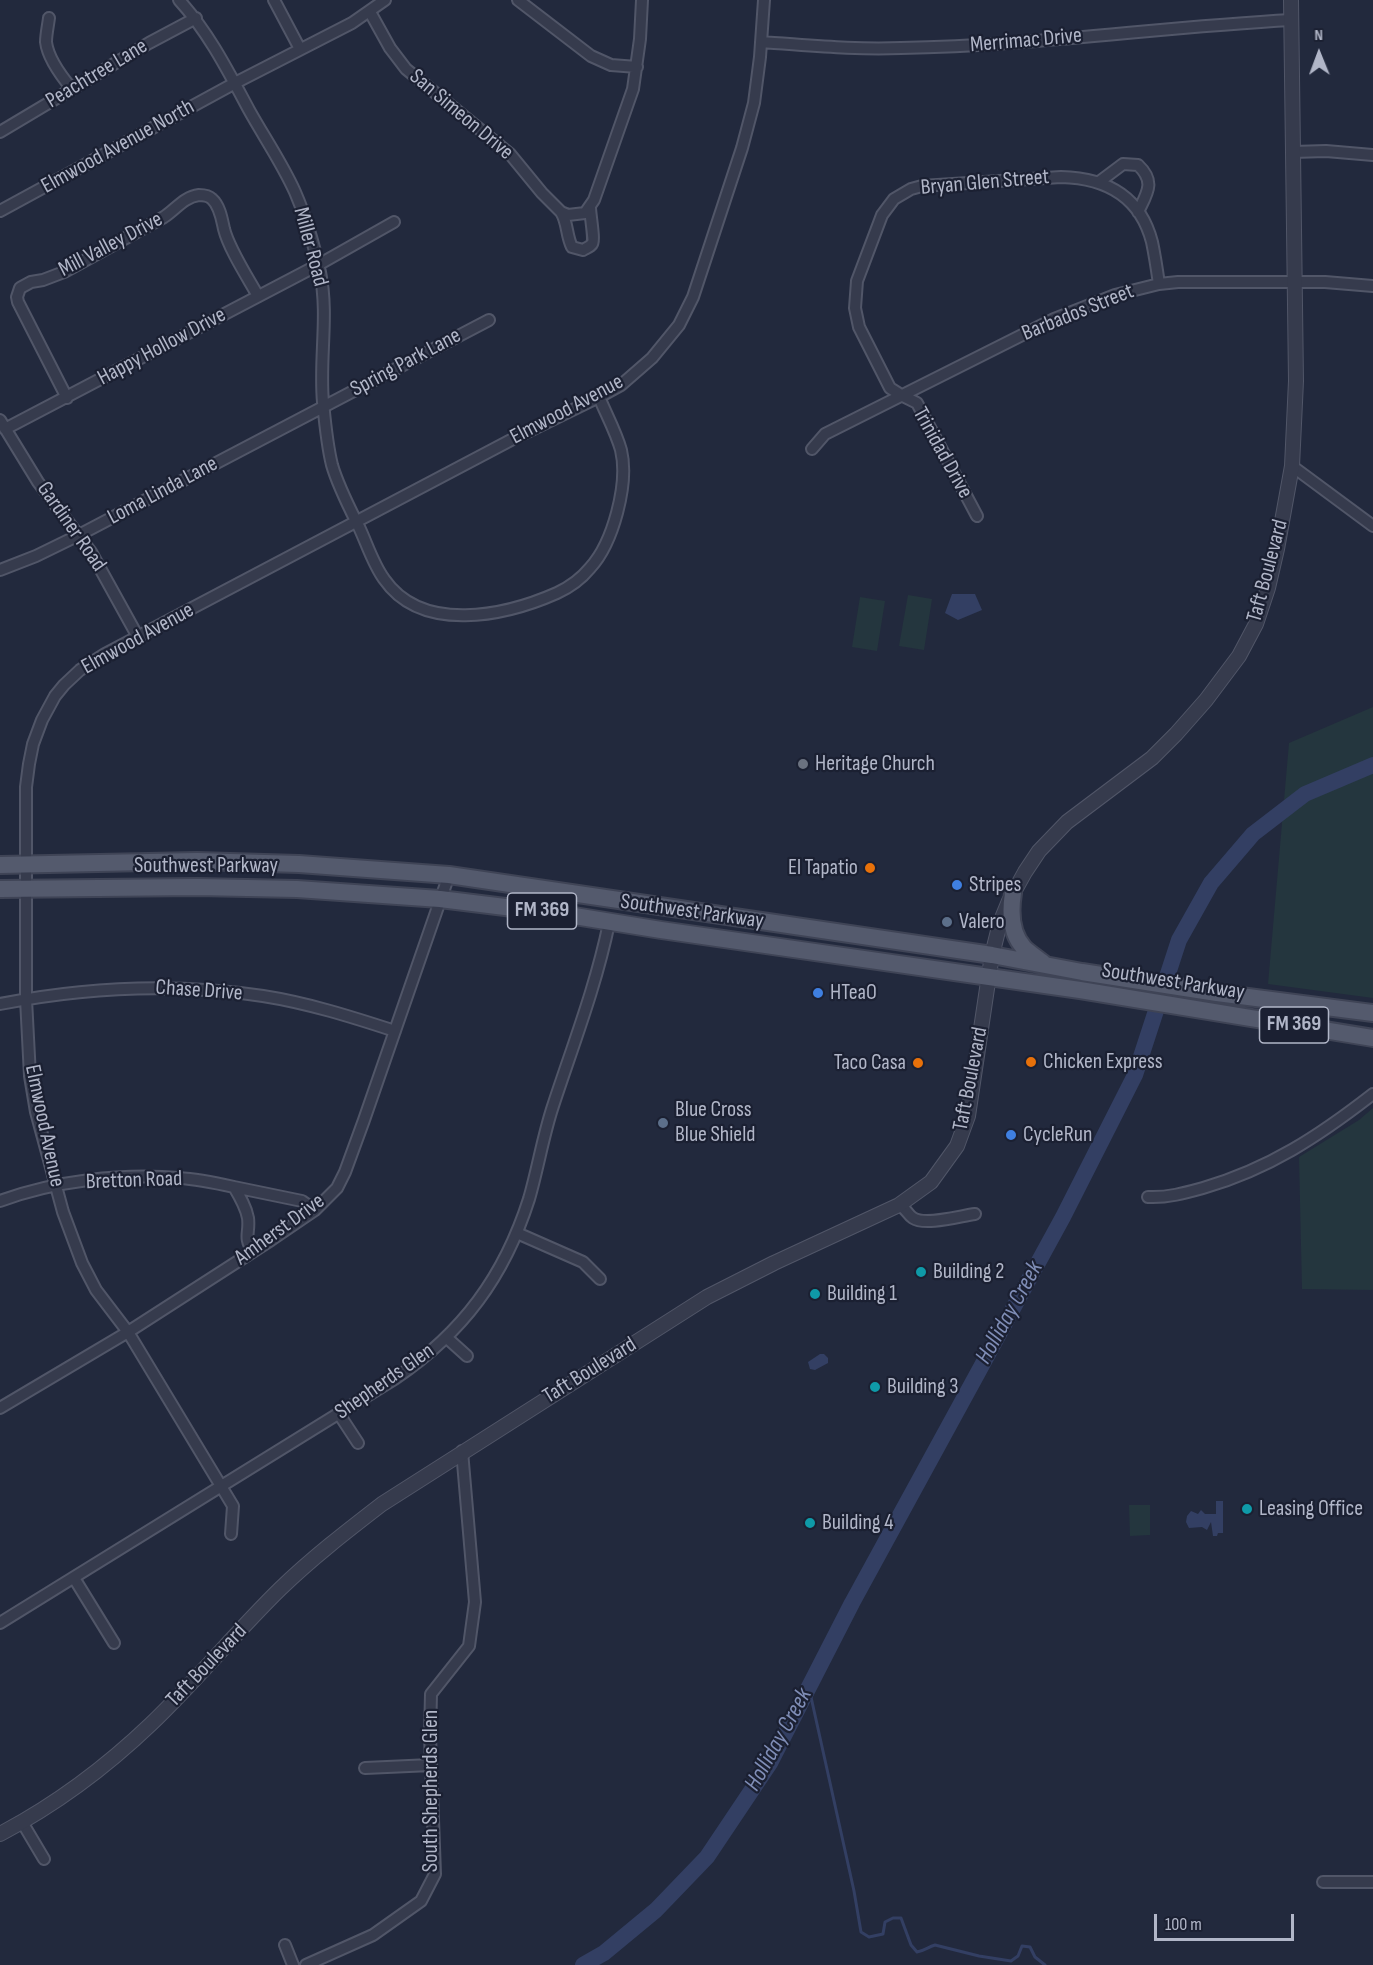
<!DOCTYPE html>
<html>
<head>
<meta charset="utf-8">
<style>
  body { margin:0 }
  #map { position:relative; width:1373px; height:1965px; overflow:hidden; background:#22293d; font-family:"Sofia Sans Condensed",sans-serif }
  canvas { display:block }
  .north { position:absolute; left:1289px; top:24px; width:60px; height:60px; -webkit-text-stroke:4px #1b2032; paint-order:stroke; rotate:359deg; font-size:16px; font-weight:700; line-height:24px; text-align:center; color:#b1b6c8 }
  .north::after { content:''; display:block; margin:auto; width:21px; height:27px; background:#b1b6c8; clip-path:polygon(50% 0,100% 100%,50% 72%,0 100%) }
  .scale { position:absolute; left:1154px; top:1914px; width:140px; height:27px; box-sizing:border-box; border:3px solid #b1b6c8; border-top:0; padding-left:8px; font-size:18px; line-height:21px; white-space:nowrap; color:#b1b6c8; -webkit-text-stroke:4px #1b2032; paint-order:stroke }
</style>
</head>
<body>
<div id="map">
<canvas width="1373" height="1965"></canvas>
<div class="north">N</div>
<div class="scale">100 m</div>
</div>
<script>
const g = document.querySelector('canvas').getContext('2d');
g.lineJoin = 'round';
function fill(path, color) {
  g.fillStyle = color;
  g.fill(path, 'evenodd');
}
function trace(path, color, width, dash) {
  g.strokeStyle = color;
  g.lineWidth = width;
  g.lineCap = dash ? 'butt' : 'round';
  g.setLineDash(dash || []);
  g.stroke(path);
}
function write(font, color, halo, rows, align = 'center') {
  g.font = font + ' "Sofia Sans Condensed",sans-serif';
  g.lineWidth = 4.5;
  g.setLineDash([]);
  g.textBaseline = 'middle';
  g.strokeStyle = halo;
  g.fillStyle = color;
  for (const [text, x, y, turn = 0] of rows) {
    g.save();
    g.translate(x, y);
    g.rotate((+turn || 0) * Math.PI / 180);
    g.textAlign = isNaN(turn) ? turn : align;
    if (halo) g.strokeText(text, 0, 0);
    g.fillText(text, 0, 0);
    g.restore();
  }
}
fill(new Path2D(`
  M908,595L932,599L924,650L899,646Z
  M860,597L885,601L877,651L852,647Z
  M1373,707V998L1268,984L1289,743Z
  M1373,1108V1290L1302,1289L1299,1157L1359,1120Z
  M1129,1505H1150V1535L1130,1536Z`), '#24363e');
fill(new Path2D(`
  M952,594H975L982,610L958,620L945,613Z
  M820,1354H824L828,1358V1363L815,1370L810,1369L808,1362Z
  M1216,1501H1223V1533H1218L1217,1536H1213L1211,1522L1207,1530L1202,1527L1189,1528L1186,1522L1187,1516L1191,1511L1198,1514L1201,1510L1205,1514H1216Z`), '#333f63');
trace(new Path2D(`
  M809,1688L854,1891L861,1932L869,1937L883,1934L885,1922L893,1918H901L911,1945L917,1952C924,1951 928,1947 935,1945L979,1956L1011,1961L1018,1956L1022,1946L1030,1947L1035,1957L1045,1965`), '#333f63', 3);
trace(new Path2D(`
  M583,1965L604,1953L656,1910L707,1857L770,1763L852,1603L1063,1217L1135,1075L1179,940L1211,883L1253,834L1305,794L1373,765`), '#333f63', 16);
const minor = new Path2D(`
  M179,0C209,33 228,71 249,110C264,137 282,163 295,192C306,217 314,245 320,272C329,315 319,359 323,402C325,423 327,445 332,465C338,486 349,507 359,527C367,544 373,564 384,579C422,634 505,616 557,593C570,587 581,579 590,568C613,543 629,484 621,450C616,432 606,414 599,397
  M274,0L300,49
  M518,0L591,56L611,65L637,67
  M370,12L390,48L406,69L510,154L542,193L561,212L568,215L585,213L594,200L633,89L640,39L642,0
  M49,18C48,26 46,35 46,42C48,59 62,77 72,89
  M761,42C808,45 854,50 901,48C1031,46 1161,27 1291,20
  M0,132L149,43L196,18
  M1293,152L1326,151L1373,155
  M1099,182L1123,164L1138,165C1156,182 1147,193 1138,212
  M0,211L235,83L352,23L385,0
  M561,212C568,223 566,235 572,247L583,250C586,248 590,247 592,244C595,241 590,214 590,207
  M67,398L18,302L17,297L20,288L31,282L43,280L64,272L164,217C176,209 184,197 199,195C203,195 209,196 212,199C220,206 222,220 224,229C229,249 248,278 258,296
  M0,420L38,482L91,552L138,637
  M5,429L318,265L394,222
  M812,449L825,434L1054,319L1115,295L1159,284L1178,282H1325L1373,286
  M1292,466L1373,526
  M977,516L917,403L901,395L890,388L859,327L855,308L857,281L882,215L894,199L911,189L922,186L1061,177C1106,178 1140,196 1152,242C1155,256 1157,270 1159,284
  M0,570L36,556L79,535L489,320
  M0,1004C86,987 176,983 263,996C308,1003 352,1017 395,1031
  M234,1187L302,1201L315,1210
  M1148,1197C1167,1198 1185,1193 1203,1188C1269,1169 1319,1136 1373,1094
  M0,1201C54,1181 121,1173 179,1178C197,1179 216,1183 234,1187C240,1197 246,1207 248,1218C250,1233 243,1237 253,1251
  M899,1205C906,1208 907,1214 913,1218C925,1226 960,1216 975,1214
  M517,1233L583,1262L600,1279
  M447,1338L467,1356
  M0,1408L128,1332L271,1240L315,1210L337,1188L345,1172L364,1120L449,875
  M339,1414L358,1443
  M231,1534L233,1506L128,1332L96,1290L82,1263L63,1212L36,1112L30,1076L26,999V787L29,764L33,744L42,720L55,696L64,685L80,670L105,654L511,440L599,397L621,385L652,358L679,325L693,297L742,148L754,103L760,57L764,0
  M74,1578L114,1643
  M0,1623L396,1378C463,1332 504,1277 529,1199C538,1168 543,1136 553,1106C573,1045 596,986 609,923
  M365,1768L431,1765
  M22,1822L44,1859
  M1323,1882H1373
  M285,1945L293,1965
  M306,1965L373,1935L421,1901L435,1874L430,1736L431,1694L469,1646L475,1602L462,1451`);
const tertiary = new Path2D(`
  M0,1834C55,1805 106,1767 151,1724C196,1681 236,1632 280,1589C312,1558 347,1531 382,1504L707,1297L774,1263L899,1205L931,1182L957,1146L968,1116L992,955L1000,923L1009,901L1025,872L1039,851L1067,822L1152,758L1176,734L1206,700L1239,656L1256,624L1268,588L1277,549L1292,466L1296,381L1291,0`);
const primary = new Path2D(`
  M0,865L197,861L299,864L449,875L992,955L1082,972L1217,993L1373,1013
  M0,889L197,887L297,889L440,899L562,914L661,930L1080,990L1373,1038
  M1013,893C1010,912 1010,933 1024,948C1029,953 1037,958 1043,963`);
trace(minor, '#515668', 14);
trace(tertiary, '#515668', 16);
trace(primary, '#3f4456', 20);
trace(minor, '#363b4d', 10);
trace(tertiary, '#363b4d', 14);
trace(primary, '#545a6d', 16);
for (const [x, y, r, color] of [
  [803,764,6,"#6b7280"],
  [870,868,6,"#e8710a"],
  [957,885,6,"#3f7fe0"],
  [947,922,6,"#5c6f8a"],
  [818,993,6,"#3f7fe0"],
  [1031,1062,6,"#e8710a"],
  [918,1063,6,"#e8710a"],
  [663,1123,6,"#5c6f8a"],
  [1011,1135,6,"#3f7fe0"],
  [921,1272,6,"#0f9aa8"],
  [815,1294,6,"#0f9aa8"],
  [875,1387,6,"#0f9aa8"],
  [1247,1509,6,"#0f9aa8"],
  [810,1523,6,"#0f9aa8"]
]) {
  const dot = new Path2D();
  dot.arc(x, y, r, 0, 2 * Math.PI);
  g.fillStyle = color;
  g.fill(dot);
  trace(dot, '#1b2032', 2);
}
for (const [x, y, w] of [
  [542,911,69],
  [1294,1025,69]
]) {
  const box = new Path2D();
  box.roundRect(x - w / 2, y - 18, w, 36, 4.5);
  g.fillStyle = '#1b2032';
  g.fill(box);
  trace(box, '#b1b6c8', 1.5);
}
write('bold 21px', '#b1b6c8', null, [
  ["FM 369",542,911],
  ["FM 369",1294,1025]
]);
write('22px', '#b1b6c8', '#1b2032', [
  ["Merrimac Drive",1026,41,-5],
  ["Peachtree Lane",97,74,-31],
  ["San Simeon Drive",461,115,40],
  ["Elmwood Avenue North",118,147,-29],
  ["Bryan Glen Street",985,183,-5],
  ["Mill Valley Drive",111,245,-28],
  ["Miller Road",310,247,75],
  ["Barbados Street",1078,313,-22],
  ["Happy Hollow Drive",162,347,-28],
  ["Spring Park Lane",406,363,-28],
  ["Elmwood Avenue",567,410,-28],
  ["Trinidad Drive",942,453,61],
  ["Loma Linda Lane",163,491,-28],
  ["Gardiner Road",71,527,55],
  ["Taft Boulevard",1268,571,-75],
  ["Elmwood Avenue",138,639,-29],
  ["Southwest Parkway",206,866],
  ["Southwest Parkway",692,912,8],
  ["Southwest Parkway",1173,982,9],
  ["Chase Drive",199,991,4],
  ["Taft Boulevard",971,1079,-79],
  ["Elmwood Avenue",44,1126,78],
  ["Bretton Road",134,1181,-2],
  ["Amherst Drive",280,1230,-36],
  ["Taft Boulevard",590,1371,-32],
  ["Shepherds Glen",385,1382,-35],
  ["Taft Boulevard",207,1666,-46],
  ["South Shepherds Glen",431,1791,-90]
]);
write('22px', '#b1b6c8', '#1b2032', [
  ["Heritage Church",815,764],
  ["El Tapatio",858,868,"right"],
  ["Stripes",969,885],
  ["Valero",959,922],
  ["HTeaO",830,993],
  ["Chicken Express",1043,1062],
  ["Taco Casa",906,1063,"right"],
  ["Blue Cross",675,1110],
  ["Blue Shield",675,1135],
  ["CycleRun",1023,1135],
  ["Building 2",933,1272],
  ["Building 1",827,1294],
  ["Building 3",887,1387],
  ["Leasing Office",1259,1509],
  ["Building 4",822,1523]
], 'left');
write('italic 24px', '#7f8db6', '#1b2032', [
  ["Holliday Creek",1010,1313,-61],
  ["Holliday Creek",779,1740,-61]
]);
</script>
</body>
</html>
